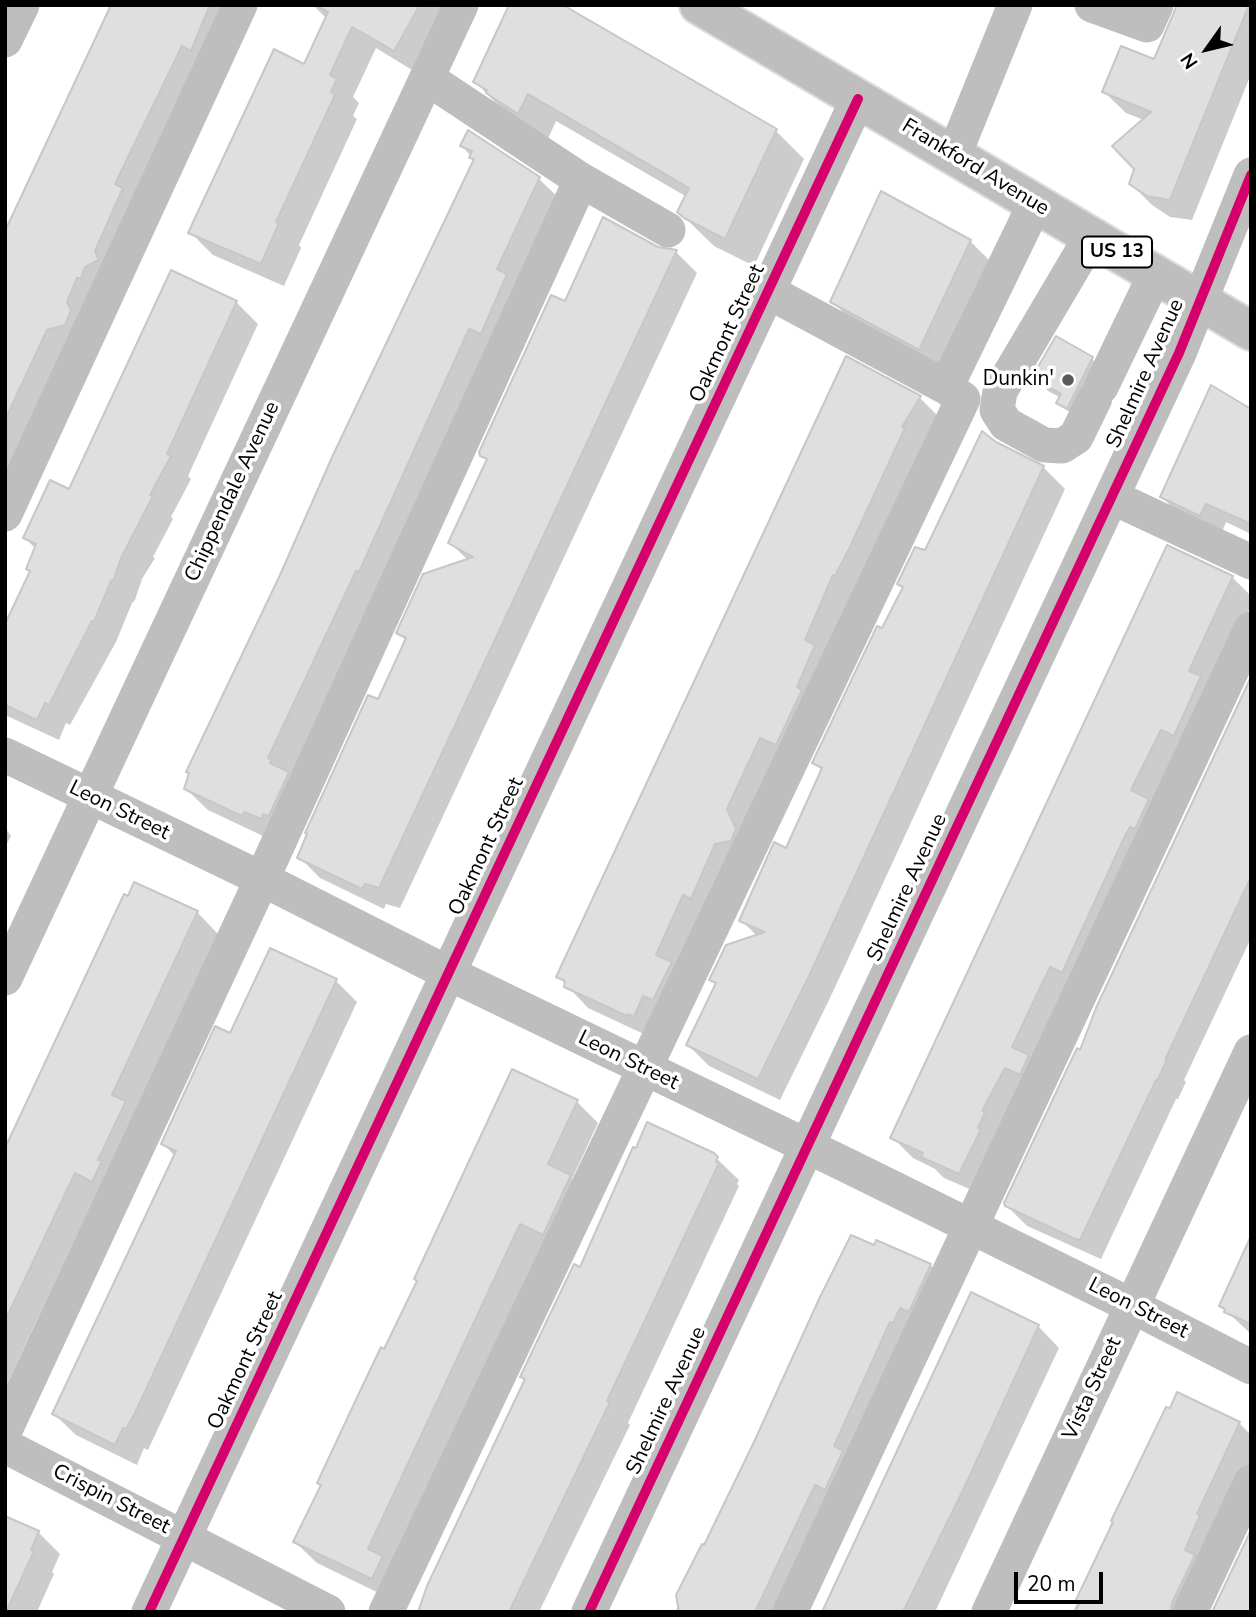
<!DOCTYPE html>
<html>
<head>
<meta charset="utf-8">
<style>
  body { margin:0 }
  #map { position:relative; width:1256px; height:1617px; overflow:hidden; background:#fff; font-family:"Nunito Sans",sans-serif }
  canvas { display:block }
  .frame { position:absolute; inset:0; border:7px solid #000; pointer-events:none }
  .north { position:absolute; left:1172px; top:14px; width:70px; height:70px; -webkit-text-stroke:5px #fff; paint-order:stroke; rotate:236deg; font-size:19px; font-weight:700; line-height:28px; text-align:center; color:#000 }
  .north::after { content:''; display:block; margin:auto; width:24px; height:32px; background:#000; clip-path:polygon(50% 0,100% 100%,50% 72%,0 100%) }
  .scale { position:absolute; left:1014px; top:1572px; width:89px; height:32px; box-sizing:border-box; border:4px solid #000; border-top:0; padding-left:9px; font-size:21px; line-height:24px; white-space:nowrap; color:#000; -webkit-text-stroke:5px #fff; paint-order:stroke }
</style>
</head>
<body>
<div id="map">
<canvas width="1256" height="1617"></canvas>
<div class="frame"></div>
<div class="north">N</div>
<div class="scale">20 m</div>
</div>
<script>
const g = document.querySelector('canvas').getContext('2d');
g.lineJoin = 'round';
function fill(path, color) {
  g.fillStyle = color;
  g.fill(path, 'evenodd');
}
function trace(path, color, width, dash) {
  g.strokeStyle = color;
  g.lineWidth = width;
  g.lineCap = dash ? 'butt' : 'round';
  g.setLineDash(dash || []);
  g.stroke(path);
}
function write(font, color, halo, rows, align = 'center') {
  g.font = font + ' "Nunito Sans",sans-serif';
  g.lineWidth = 7;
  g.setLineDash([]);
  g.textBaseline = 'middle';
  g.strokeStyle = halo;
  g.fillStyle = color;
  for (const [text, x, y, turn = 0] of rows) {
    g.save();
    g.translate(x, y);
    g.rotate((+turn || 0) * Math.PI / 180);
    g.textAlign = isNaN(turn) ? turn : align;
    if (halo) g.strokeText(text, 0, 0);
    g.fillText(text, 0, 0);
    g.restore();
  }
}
fill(new Path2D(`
  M113,5H243L5,516V236Z
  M313,5H448L417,73L376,48L353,97L359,103L353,116L357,119L299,245L301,248L284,286L213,255L190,232L305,66L327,19Z
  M1178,5H1251V74L1192,220L1170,217L1152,205L1131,184L1136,169L1144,120L1126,113L1104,92L1155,61Z
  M475,82L776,131L804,159L754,266L714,246L679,212L687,197L556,121L547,141L503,110Z
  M462,146L539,179L561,200L263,836L208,810L186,789L475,161Z
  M970,241L998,269L948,377L860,329L832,301Z
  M657,249L676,252L697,273L400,908L386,904L384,909L320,878L299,857L379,702L407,641L398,633L468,560L450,543L488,461L482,455Z
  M236,302L258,324L188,476L191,479L171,517L173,519L153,557L155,558L142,579L135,600L132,603L116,642L70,725L66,723L59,740L5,715V628L31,572L28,569L36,549L25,538L70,491Z
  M847,359L920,398L941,419L648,1036L588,1008L558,976Z
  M1092,359L1106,373L1073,416L1059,402L1061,398L1048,391L1034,377Z
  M1251,411V534L1226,522L1221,535L1182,517L1162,497Z
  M995,443L1043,467L1065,489L830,998L780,1100L709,1066L688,1045L717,985L711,980L758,937L741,920L787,850L823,771L814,763L904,588L899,584L926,552Z
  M1232,577L1251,596V605L981,1194L944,1178L935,1169L913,1158L892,1137Z
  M1251,683V938L1184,1080L1186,1082L1178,1099H1176L1101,1259L1027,1226L1006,1205L1081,1052Z
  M5,828L11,836L5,847L7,849L5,854Z
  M129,898L197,912L218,934L5,1388V1153Z
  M336,981L357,1002L148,1450L144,1448L137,1465L76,1435L54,1414L175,1156L163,1144L231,1036Z
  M577,1102L598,1123L572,1179L592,1198L565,1255L542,1244L391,1566L393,1600L317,1563L295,1542L385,1351Z
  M713,1155L739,1180L737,1184L739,1186L628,1423L630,1425L539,1612H420L581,1269Z
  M1251,1236V1334L1221,1306Z
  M930,1265L951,1287L786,1612H675L681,1600Z
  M1038,1326L1059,1348L935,1612H825Z
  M1239,1423L1251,1435V1465L1182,1612H1073L1115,1522Z
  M5,1517L38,1532L60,1554L52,1572L54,1574L37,1612H5Z`), '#0003');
const building = new Path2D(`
  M111,5H210L191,51L182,46L115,184L123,188L95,251L99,260L85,267L81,278H77L67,302L71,310L65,325L47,330L5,420V231Z
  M316,5H420L394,51L352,27L330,75L337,79L331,92L335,95L276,222L279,223L261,264L188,233L274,49L304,64L328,12Z
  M509,5H563L777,129L725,239L684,218L677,212L689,188L528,94L518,114L486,93L487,90L473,82Z
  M1177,5H1249L1170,200L1147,196L1129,184L1134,169L1112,146L1151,112L1102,92L1121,46L1154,59Z
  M468,130L540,177L497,269L507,274L481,334L469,329L359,572L356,571L268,758L272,760L270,763L289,772L269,816L263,814L261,819L244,812L242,816L184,789L189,773L186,772L280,575L333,455L474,159L469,158L472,151L460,146Z
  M881,191L971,240L919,350L830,302Z
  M603,217L658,247L677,250L379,888L365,884L362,889L297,858L307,834L305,833L368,695L378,699L396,660L406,638L396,633L423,574L473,557L448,543L487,459L480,456L479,452L551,295L565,301Z
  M171,270L237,301L167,454L171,456L150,495L153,496L121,558L114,579L111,581L94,622L92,621L49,705L45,703L37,720L5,705V624L30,571L26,569L36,544L23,538L50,480L69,489Z
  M1056,336L1093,357L1067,409L1056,403L1061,394L1032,377Z
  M846,356L921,396L902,427L905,428L849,549L835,576L833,575L805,640L815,645L797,687L802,690L776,745L760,738L753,753L727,809L736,829L731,841L715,844L691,899L683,895L656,955L672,962L653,1000L643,996L634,1017L628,1014L627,1016L564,987L565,981L556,977Z
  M1211,385L1251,409V524L1206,504L1200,516L1160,497Z
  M982,431L996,442L1044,466L809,976L758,1079L686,1045L716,983L709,980L726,945L765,932L739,921L774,842L786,848L822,768L812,763L877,626L882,628L903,587L897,584L915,547L925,550Z
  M1167,545L1233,576L1189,671L1201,676L1174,736L1161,730L1131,790L1149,799L1135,829L1130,827L1124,838L1062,973L1050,967L1012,1047L1029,1055L1020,1075L1005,1068L982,1111L985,1113L978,1128L981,1129L959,1174L921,1157L923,1153L890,1138Z
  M1251,677V877L1165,1060H1167L1157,1081L1156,1080L1080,1240L1073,1238L1005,1206L1004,1203L1077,1048L1080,1050L1096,1008Z
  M134,882L198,911L112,1095L126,1101L98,1160L102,1161L92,1182L75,1173L5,1321V1148L124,894L128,896Z
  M270,948L337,979L135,1413L126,1429L123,1428L115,1445L52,1414L176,1151L161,1144L215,1026L230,1033Z
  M512,1069L578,1100L548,1164L571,1175L543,1235L520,1224L368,1549L383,1556L372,1579L293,1542L321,1485L317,1483L353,1406L381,1347L384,1349L417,1281L414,1279Z
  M647,1122L714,1153L718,1157L716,1162L719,1163L607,1401L610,1402L509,1612H418L427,1586L525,1379L520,1377L574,1264L580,1267L633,1147L636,1148Z
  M851,1235L874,1245L876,1240L931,1264L909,1312L900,1308L893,1323L890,1322L834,1446L843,1451L825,1490L815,1485L755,1612H679L676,1595L702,1544L704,1545L754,1442L820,1297Z
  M1251,1236V1324L1224,1312L1225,1309L1219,1306Z
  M971,1292L1039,1325L965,1486L903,1612H822Z
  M1177,1392L1240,1422L1197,1514L1200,1515L1185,1550L1195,1555L1172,1603L1170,1612H1075L1079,1604L1075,1602L1113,1522L1111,1521L1166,1407L1170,1408Z
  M5,1516L39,1531L31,1550L34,1551L6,1612Z
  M1251,1530V1612H1212Z`);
fill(building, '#dfdfdf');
trace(building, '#c7c7c7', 2);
const major = new Path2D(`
  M699,5L1251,331`);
trace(major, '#dbdbdb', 42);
trace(new Path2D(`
  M1092,5L1147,25L1156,5
  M5,40L22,5
  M954,155L1015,5
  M581,180L668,230
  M1091,237L1000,391L997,410L1006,424L1044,445L1062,446L1076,437L1095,398
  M946,387L1035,204
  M1101,387L1155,275
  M1112,497L1251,562
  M5,514L240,5
  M5,755L262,879L448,973L840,1162L1132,1306L1251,1367
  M5,978L461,5
  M5,1430L262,879L581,180L427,78
  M5,1446L328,1612
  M149,1612L858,99
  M386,1612L963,399L946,387L769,292
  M589,1612L1179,353L1251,175
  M790,1612L1251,629
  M989,1612L1251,1052
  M1190,1612L1251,1482`), '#bebebe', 35);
trace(major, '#bebebe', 38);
trace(new Path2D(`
  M149,1612L858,99
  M589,1612L1179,353L1251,175`), '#d6006c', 10);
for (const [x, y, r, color] of [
  [1068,380,7,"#595959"]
]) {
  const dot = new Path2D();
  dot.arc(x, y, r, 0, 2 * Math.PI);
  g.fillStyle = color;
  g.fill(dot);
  trace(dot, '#fff', 2.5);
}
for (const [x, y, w] of [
  [1117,252,70]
]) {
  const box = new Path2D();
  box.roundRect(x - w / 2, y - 15.5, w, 31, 5);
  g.fillStyle = '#fff';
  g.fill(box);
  trace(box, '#000', 2);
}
write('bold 19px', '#000', null, [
  ["US 13",1117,252]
]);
write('21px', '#000', '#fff', [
  ["Frankford Avenue",975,168,31],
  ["Oakmont Street",728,334,-65],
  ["Shelmire Avenue",1146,374,-66],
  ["Chippendale Avenue",233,492,-65],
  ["Leon Street",119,811,26],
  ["Oakmont Street",487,847,-65],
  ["Shelmire Avenue",908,888,-65],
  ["Leon Street",628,1061,26],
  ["Leon Street",1138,1309,27],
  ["Oakmont Street",246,1361,-65],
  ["Vista Street",1093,1389,-65],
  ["Shelmire Avenue",667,1401,-65],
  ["Crispin Street",111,1500,27]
]);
write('21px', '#000', '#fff', [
  ["Dunkin'",1054,380]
], 'right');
</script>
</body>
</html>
